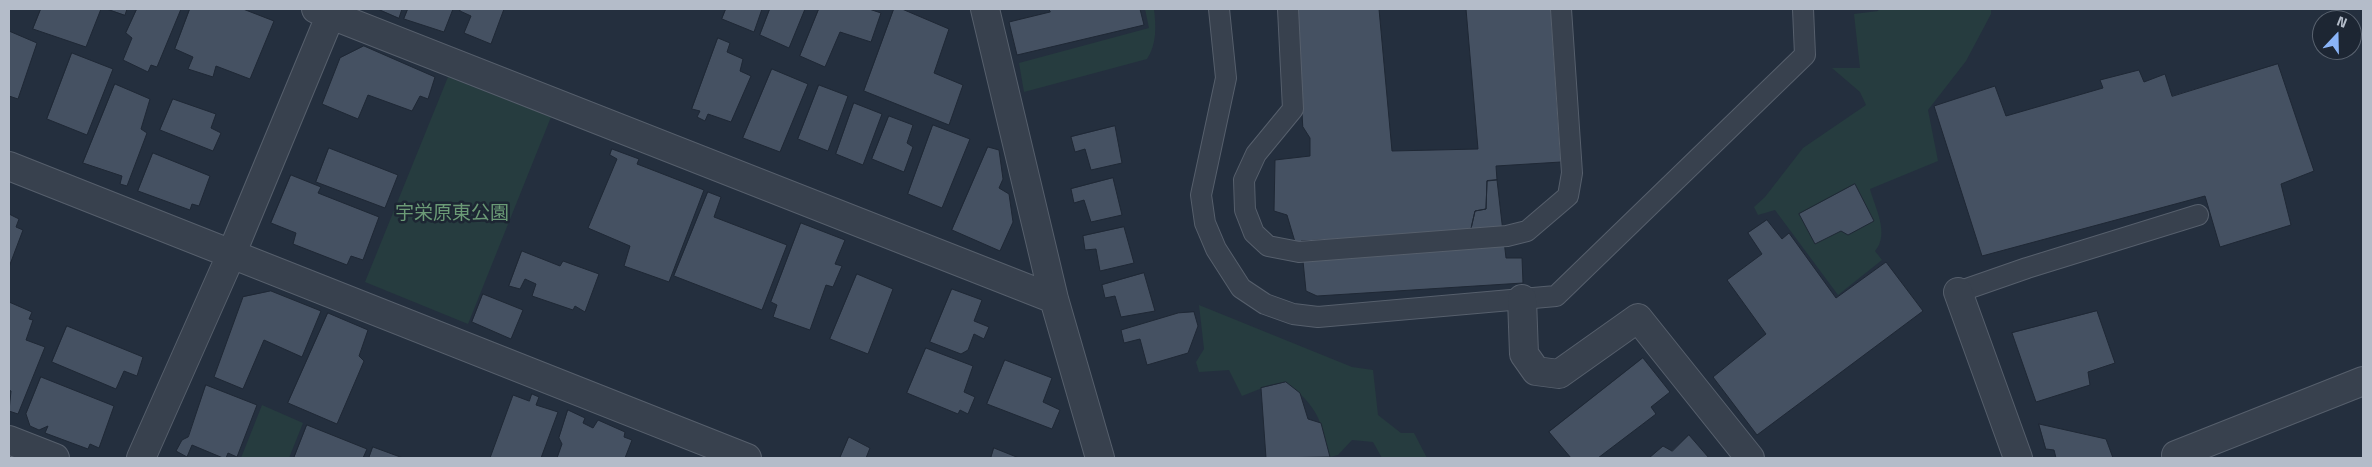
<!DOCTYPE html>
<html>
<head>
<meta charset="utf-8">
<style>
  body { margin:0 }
  #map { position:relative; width:2372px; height:467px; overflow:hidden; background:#242f3e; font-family:"Titillium Web",sans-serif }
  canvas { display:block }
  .frame { position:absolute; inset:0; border:10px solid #b4bcc9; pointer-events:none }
  .north { position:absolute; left:2312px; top:10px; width:50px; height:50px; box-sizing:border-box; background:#1d2633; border:1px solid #59626f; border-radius:50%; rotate:21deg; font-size:14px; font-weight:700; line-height:20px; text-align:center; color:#b4bcc9 }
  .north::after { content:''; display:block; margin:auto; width:18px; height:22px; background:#8ab4f8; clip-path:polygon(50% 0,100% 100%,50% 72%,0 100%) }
</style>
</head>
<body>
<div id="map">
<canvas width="2372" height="467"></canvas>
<div class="frame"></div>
<div class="north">N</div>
</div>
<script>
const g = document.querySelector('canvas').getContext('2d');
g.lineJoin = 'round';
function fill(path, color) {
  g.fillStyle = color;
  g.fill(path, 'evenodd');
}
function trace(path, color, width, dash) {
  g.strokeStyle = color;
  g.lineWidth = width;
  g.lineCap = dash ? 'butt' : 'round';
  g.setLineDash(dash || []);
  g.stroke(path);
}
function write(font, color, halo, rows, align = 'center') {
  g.font = font + ' "Titillium Web","Noto Sans JP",sans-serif';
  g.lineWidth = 5;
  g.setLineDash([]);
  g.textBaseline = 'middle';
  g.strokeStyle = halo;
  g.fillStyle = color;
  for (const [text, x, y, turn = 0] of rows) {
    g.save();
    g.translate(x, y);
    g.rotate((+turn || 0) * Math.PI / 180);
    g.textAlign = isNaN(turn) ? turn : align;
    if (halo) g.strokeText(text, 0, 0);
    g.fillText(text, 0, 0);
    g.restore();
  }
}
fill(new Path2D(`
  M1145,9H1154C1156,26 1157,44 1147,59L1024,92L1019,63L1149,28Z
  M1879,9H1991V14L1966,61L1928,110L1938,161L1870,189C1875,208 1890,234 1875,251L1882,260L1838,295L1775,210L1758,215L1754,207L1765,197L1803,148L1866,105L1860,92L1832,68H1860L1854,14L1878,11Z
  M448,77L551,117L468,324L365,282Z
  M1199,305L1352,367L1373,370L1378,415L1401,433H1414L1427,458H1382L1373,442L1352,440L1338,455L1330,457C1320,419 1319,408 1286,382L1270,385L1242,396L1229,370L1199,372L1196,362L1204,349Z
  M262,405L303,423L289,458H241Z`), '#263c3f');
const building = new Path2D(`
  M41,9H101L86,47L33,29Z
  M107,9H127L125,15Z
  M137,9H181L157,67L151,65L148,72L123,60L132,38L126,33Z
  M190,9H243L274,21L250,79L216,66L213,77L188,69L193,57L175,49Z
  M378,9H402L399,18Z
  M408,9H453L444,32L404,19Z
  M461,9H504L491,44L464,33L471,16L460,11Z
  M726,9H762L754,32L722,19Z
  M770,9H805L789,48L760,35Z
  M819,9H869L881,13L871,42L840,32L825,67L800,56Z
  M894,9H902L949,29L934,73L963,85L949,125L864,91Z
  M1049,9H1140L1144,25L1017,55L1009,22L1050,12Z
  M1296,9H1379L1392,151L1478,149L1466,9H1551L1561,162L1496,166L1497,180L1487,181L1486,209L1475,211L1470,233L1295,242L1287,215L1274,211L1275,160L1310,156V138L1303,127Z
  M9,31L37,43L18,99L9,96Z
  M718,38L730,43L727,52L743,59L740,71L751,76L731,122L708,114L705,121L697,117L700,111L692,109Z
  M364,46L435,77L428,99L420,96L412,111L368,95L358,119L322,104L340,58Z
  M72,53L113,69L87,135L47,119Z
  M2278,64L2314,171L2281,184L2291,225L2220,247L2205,196L1982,256L1934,106L1995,86L2006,116L2103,88L2100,80L2139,70L2144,82L2165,74L2172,96Z
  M772,69L808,84L780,152L743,138Z
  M115,84L150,99L141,129L147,133L127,186L120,184L122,176L83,163Z
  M819,85L848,96L828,151L798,139Z
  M173,99L216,114L211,128L221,133L213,151L160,130Z
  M854,103L882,114L863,165L836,154Z
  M889,116L913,125L907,143L913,147L904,172L872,159Z
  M933,125L970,139L942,208L908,194Z
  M1115,126L1122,163L1091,170L1085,149L1075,152L1071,137Z
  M988,147L999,150L1003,179L999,188L1009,194L1013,222L1000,251L952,230Z
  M329,148L398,175L385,208L316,182Z
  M612,149L639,159L637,164L704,190L669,282L624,266L630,246L588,228L617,159L610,155Z
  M153,153L210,176L199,206L192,204L190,210L138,191Z
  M291,175L321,187L318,193L379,217L363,260L351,256L347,265L293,244L296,233L271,223Z
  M1113,178L1122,215L1091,222L1084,200L1074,203L1071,189Z
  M1497,180L1506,258H1522L1523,283L1317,296L1306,291L1301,241L1470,233L1475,211L1486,209L1487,181Z
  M1855,184L1874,221L1848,235L1841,231L1815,244L1799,214Z
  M708,192L721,197L714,217L787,245L762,310L674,276Z
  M9,214L19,219L16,227L23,230L9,267Z
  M1767,220L1782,239L1789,233L1836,298L1886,262L1923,311L1757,435L1713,377L1766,334L1727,280L1762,254L1748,233Z
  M801,223L845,240L835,264L842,266L833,287L826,285L810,330L773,317L777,305L771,302Z
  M1124,227L1134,263L1100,271L1096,249L1085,250L1083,236Z
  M522,251L560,266L563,261L599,274L585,312L575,306L573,310L532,296L536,284L525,279L520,289L509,286Z
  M1144,273L1155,311L1121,317L1115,296L1105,298L1102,285Z
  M857,274L893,289L868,354L830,339Z
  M952,289L982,300L974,321L989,327L984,339L974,334L968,350L961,354L930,342Z
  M271,291L321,311L302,357L264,340L243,389L214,377L243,297Z
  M483,294L523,310L511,339L472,322Z
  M9,302L32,312L29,319L33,320L26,340L45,347L18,414L9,411L11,391L9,390Z
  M2097,311L2115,363L2088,372L2090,385L2036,402L2012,333Z
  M1194,312L1198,326L1188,353L1147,365L1140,339L1124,343L1121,330L1178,313Z
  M328,313L368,330L359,356L364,361L337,424L288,403Z
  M67,326L143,357L137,376L124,371L116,389L52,362Z
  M926,348L973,366L964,392L975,397L968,414L960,410L958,414L907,393Z
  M1643,358L1670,392L1651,407L1656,414L1598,458H1571L1549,432Z
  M1005,360L1052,378L1043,402L1060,410L1052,429L987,404Z
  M41,377L114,406L99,448L90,444L88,449L45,433L48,426L39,430L30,426L26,414Z
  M1286,382L1300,393L1308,419L1321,423L1330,457L1266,458L1261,388Z
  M206,385L257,405L237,457L228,453L226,458H223L192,445L187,457L176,451L182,440L188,437Z
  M532,394L539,397L536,405L558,412L541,458H490L513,395L529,401Z
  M568,410L585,418L583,423L593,428L598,420L625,432L624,437L632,440L625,458H557L562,444L559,438Z
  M2039,424L2106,439L2113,458H2056L2054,450L2046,449Z
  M307,425L367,449L363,458H294Z
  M1689,435L1709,458H1649L1663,446L1672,451Z
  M849,437L870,448L866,458H840Z
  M373,447L403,458H369Z
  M994,448L1019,458H991Z`);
fill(building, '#455162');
trace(building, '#1f2835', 1);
const lane = new Path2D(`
  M1219,9L1226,78L1201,195L1205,223L1216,249L1241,288L1265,304L1293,314L1318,317L1556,296L1805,55L1803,9
  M1288,9L1293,109L1256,154L1244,180L1245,210L1254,233L1268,246L1299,252L1507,236L1527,231L1568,196L1572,173L1561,9
  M1958,292L2027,268L2198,215`);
const street = new Path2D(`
  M316,9L1054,299
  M985,9L1054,299L1100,458
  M9,166L747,458
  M1958,292L2018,458
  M1522,299L1524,354L1536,371L1559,374L1638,318L1750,458
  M9,440L55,458
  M141,458L231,255L333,9
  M2177,458L2176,455L2363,381`);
trace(lane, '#565f6c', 22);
trace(street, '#565f6c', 30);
trace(lane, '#38414e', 20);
trace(street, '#38414e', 28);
write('19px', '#6b9a76', '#1d2633', [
  ["宇栄原東公園",452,214]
]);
</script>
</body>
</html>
